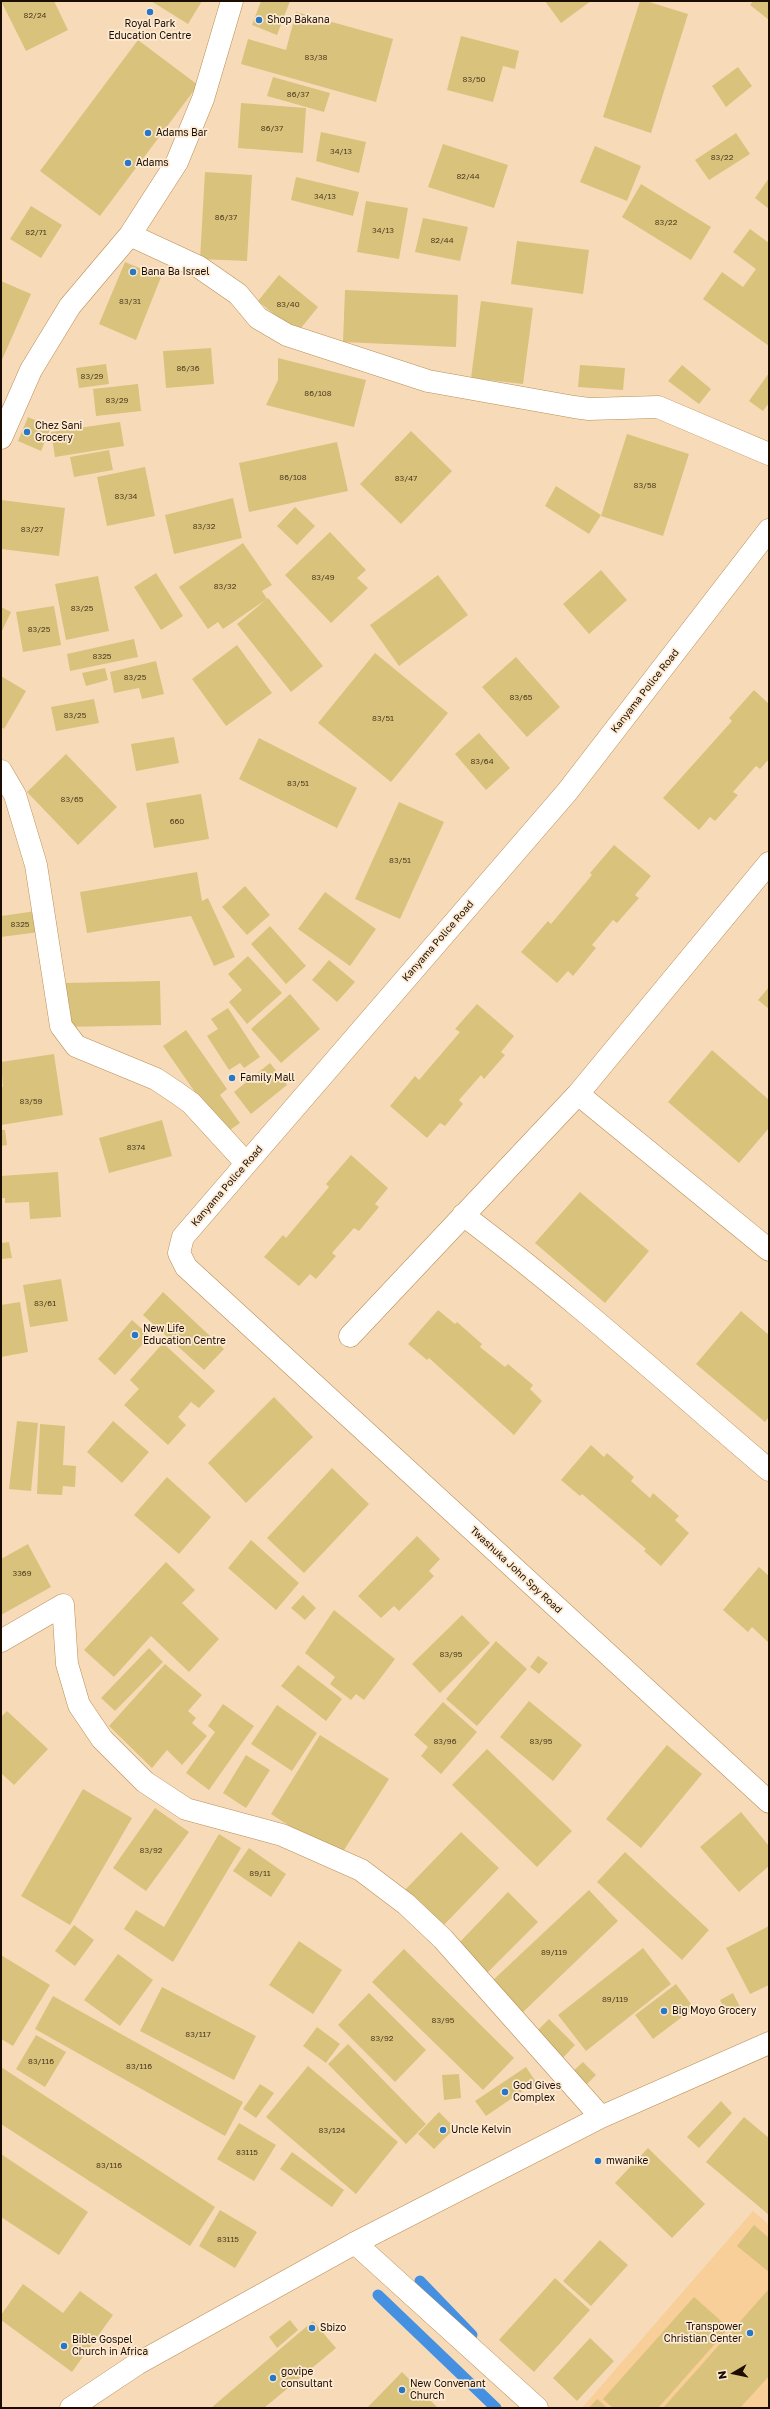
<!DOCTYPE html>
<html>
<head>
<meta charset="utf-8">
<style>
  body { margin:0 }
  #map { position:relative; width:770px; height:2409px; overflow:hidden; background:#f7dbb8; font-family:"Golos Text",sans-serif }
  canvas { display:block }
  .frame { position:absolute; inset:0; border:2px solid #1d0d00; pointer-events:none }
  .north { position:absolute; left:714px; top:2353px; width:40px; height:40px; -webkit-text-stroke:3px #fdead2; paint-order:stroke; rotate:261deg; font-size:11px; font-weight:700; line-height:16px; text-align:center; color:#1d0d00 }
  .north::after { content:''; display:block; margin:auto; width:14px; height:18px; background:#1d0d00; clip-path:polygon(50% 0,100% 100%,50% 72%,0 100%) }
</style>
</head>
<body>
<div id="map">
<canvas width="770" height="2409"></canvas>
<div class="frame"></div>
<div class="north">N</div>
</div>
<script>
const g = document.querySelector('canvas').getContext('2d');
g.lineJoin = 'round';
function fill(path, color) {
  g.fillStyle = color;
  g.fill(path, 'evenodd');
}
function trace(path, color, width, dash) {
  g.strokeStyle = color;
  g.lineWidth = width;
  g.lineCap = dash ? 'butt' : 'round';
  g.setLineDash(dash || []);
  g.stroke(path);
}
function write(font, color, halo, rows, align = 'center') {
  g.font = font + ' "Golos Text",sans-serif';
  g.lineWidth = 3.5;
  g.setLineDash([]);
  g.textBaseline = 'middle';
  g.strokeStyle = halo;
  g.fillStyle = color;
  for (const [text, x, y, turn = 0] of rows) {
    g.save();
    g.translate(x, y);
    g.rotate((+turn || 0) * Math.PI / 180);
    g.textAlign = isNaN(turn) ? turn : align;
    if (halo) g.strokeText(text, 0, 0);
    g.fillText(text, 0, 0);
    g.restore();
  }
}
fill(new Path2D(`
  M753,2211L769,2225V2408H582Z`), '#f8ce99');
trace(new Path2D(`
  M420,2281L472,2335
  M378,2295L496,2408`), '#4590e1', 11);
fill(new Path2D(`
  M1,1H54L68,30L26,51Z
  M151,1H202L188,24Z
  M261,1H290L277,35L252,25Z
  M545,1H591L561,23Z
  M640,1H646L688,14L651,133L603,117Z
  M753,1H769V20L750,5Z
  M296,12L393,39L376,102L241,64L248,39L286,50Z
  M461,36L519,51L515,69L503,66L493,102L447,90Z
  M138,40L198,85L100,216L40,171Z
  M738,67L752,86L726,107L712,86Z
  M273,77L330,93L324,112L267,96Z
  M241,103L306,108L303,153L238,148Z
  M321,132L366,142L359,173L316,161Z
  M736,133L750,154L709,180L695,160Z
  M443,144L508,165L494,208L428,187Z
  M595,146L641,166L627,201L580,182Z
  M205,172L252,175L247,261L200,259Z
  M296,177L359,192L353,216L291,200Z
  M769,178V209L755,198Z
  M641,184L711,227L691,260L622,217Z
  M366,201L408,208L399,259L357,252Z
  M31,206L62,225L41,258L10,239Z
  M423,218L468,227L460,261L415,252Z
  M750,229L769,243V346L703,299L722,272L743,287L756,269L733,252Z
  M517,241L589,250L583,294L511,284Z
  M125,262L161,277L136,340L99,324Z
  M279,275L318,307L297,333L258,301Z
  M1,281L31,294L1,362Z
  M345,290L458,295L456,347L343,342Z
  M481,301L533,308L523,384L471,378Z
  M211,348L214,384L166,388L163,351Z
  M278,358L366,380L354,427L266,405L278,380Z
  M106,364L109,384L79,388L76,368Z
  M580,365L625,368L623,390L578,387Z
  M682,365L711,389L699,404L668,381Z
  M769,373V403L763,411L749,401Z
  M138,384L141,411L96,416L93,389Z
  M28,417L51,427L41,451L18,441Z
  M120,422L124,446L55,457L51,432Z
  M411,431L452,471L401,524L360,484Z
  M627,434L689,454L663,536L601,516Z
  M337,442L348,491L249,512L239,463Z
  M109,450L113,470L74,477L70,457Z
  M145,467L155,516L107,526L97,477Z
  M556,486L601,515L589,534L545,506Z
  M233,498L242,538L174,554L165,515Z
  M1,500L65,508L59,556L1,549Z
  M295,507L315,526L297,545L277,526Z
  M330,532L366,570L357,578L368,588L331,623L285,575Z
  M243,543L272,585L262,591L267,599L223,629L218,622L208,629L179,587Z
  M601,570L627,600L589,634L563,604Z
  M156,573L183,616L161,630L134,587Z
  M438,575L468,615L399,666L370,625Z
  M98,576L109,631L66,640L55,584Z
  M268,598L323,666L291,692L237,624Z
  M54,606L61,645L23,652L16,612Z
  M1,607L11,612L1,633Z
  M134,639L138,657L70,671L67,654Z
  M237,645L272,693L226,726L192,679Z
  M375,653L448,713L391,782L318,723Z
  M516,657L560,707L527,737L482,687Z
  M156,661L164,694L142,699L139,688L114,693L110,672Z
  M105,668L108,680L86,686L82,673Z
  M1,676L26,691L4,729L1,727Z
  M754,690L769,704V759L760,769L756,766L733,792L738,795L715,821L710,817L699,830L663,798L732,721L729,718Z
  M94,699L99,723L56,731L51,707Z
  M479,733L510,768L486,790L455,754Z
  M174,737L179,763L136,771L131,744Z
  M259,738L357,788L337,828L239,779Z
  M66,754L117,807L78,845L27,792Z
  M201,794L209,839L154,848L146,803Z
  M399,802L444,822L400,919L355,899Z
  M614,845L651,876L635,895L639,898L617,923L613,920L592,945L596,948L573,976L568,971L557,983L521,952L548,921L551,924L592,875L590,873Z
  M197,872L202,901L208,898L235,957L214,966L191,916L87,933L80,892Z
  M245,886L270,915L247,935L222,907Z
  M325,892L376,929L350,966L298,929Z
  M36,911L39,932L1,937V916Z
  M270,926L306,966L286,984L251,944Z
  M248,956L282,993L247,1024L229,1002L242,990L228,974Z
  M329,960L355,982L337,1002L312,980Z
  M160,981L161,1025L64,1027V983Z
  M769,987V1009L758,1000Z
  M290,994L320,1029L281,1063L251,1029Z
  M477,1004L514,1036L501,1052L505,1055L484,1079L481,1075L459,1100L463,1104L445,1126L440,1123L427,1138L390,1106L415,1076L419,1080L460,1032L455,1029Z
  M228,1008L260,1057L244,1068L240,1063L229,1070L207,1036L218,1029L211,1019Z
  M186,1030L227,1089L220,1095L240,1123L224,1134L163,1046Z
  M712,1050L769,1100V1128L739,1163L668,1102Z
  M54,1054L63,1115L1,1125V1087H3L1,1062Z
  M270,1063L287,1085L251,1114L234,1092Z
  M162,1120L172,1156L109,1173L99,1138Z
  M1,1130H5L7,1145L1,1146Z
  M351,1155L388,1188L375,1204L379,1207L359,1231L354,1228L332,1253L336,1256L316,1279L310,1274L299,1286L264,1257L283,1235L286,1238L329,1187L326,1184Z
  M58,1172L61,1217L30,1219L29,1202L5,1203V1198H1V1176Z
  M580,1192L649,1251L605,1303L535,1243Z
  M9,1242L12,1258L1,1259V1243Z
  M61,1279L68,1321L30,1327L23,1285Z
  M163,1292L224,1349L204,1370L143,1315Z
  M20,1302L28,1352L1,1357V1305Z
  M438,1310L455,1324L457,1322L482,1344L480,1347L505,1367L508,1364L533,1385L530,1389L542,1401L514,1435L429,1358L427,1360L408,1344Z
  M741,1311L769,1335V1417L765,1422L696,1364Z
  M132,1320L150,1336L115,1375L98,1359Z
  M163,1343L215,1391L199,1408L191,1402L178,1417L186,1425L168,1445L124,1405L139,1389L130,1380Z
  M274,1397L313,1437L246,1503L208,1463Z
  M17,1421L38,1423L31,1491L9,1489Z
  M113,1421L149,1452L122,1483L87,1452Z
  M40,1424L65,1426L63,1465L76,1466L75,1487L63,1486L62,1495L37,1494Z
  M591,1445L604,1457L607,1453L634,1477L631,1481L650,1498L653,1493L679,1516L675,1520L689,1533L661,1566L644,1551L646,1549L582,1494L580,1496L561,1480Z
  M332,1468L369,1504L304,1573L267,1538Z
  M167,1477L211,1517L179,1554L134,1515Z
  M417,1536L440,1559L429,1571L434,1576L399,1611L394,1606L381,1618L358,1596Z
  M251,1540L299,1583L276,1610L228,1568Z
  M28,1544L51,1587L1,1615V1559Z
  M166,1562L195,1590L182,1603L219,1639L189,1672L151,1636L114,1677L84,1650Z
  M759,1567L769,1576V1643L752,1627L748,1632L723,1610Z
  M303,1595L316,1608L305,1620L291,1608Z
  M334,1610L395,1659L364,1700L356,1694L351,1700L330,1684L335,1677L305,1653Z
  M462,1615L490,1643L440,1693L412,1664Z
  M496,1641L527,1669L477,1726L446,1699Z
  M149,1648L163,1662L115,1711L101,1698Z
  M538,1656L548,1663L539,1674L530,1667Z
  M165,1664L202,1695L188,1711L196,1718L192,1723L207,1736L182,1765L167,1750L152,1768L109,1726Z
  M298,1665L342,1699L326,1721L281,1686Z
  M529,1701L582,1745L553,1781L500,1737Z
  M443,1702L477,1732L441,1774L421,1756L428,1747L414,1735Z
  M223,1704L254,1726L209,1790L186,1773L215,1732L208,1726Z
  M277,1705L317,1733L292,1771L251,1744Z
  M7,1711L48,1749L14,1785L1,1773V1717Z
  M320,1735L389,1779L339,1858L271,1814Z
  M667,1745L702,1774L641,1848L606,1819Z
  M487,1749L572,1831L537,1867L452,1785Z
  M246,1755L270,1770L246,1808L223,1793Z
  M83,1789L132,1818L70,1925L21,1896Z
  M155,1808L189,1832L146,1891L113,1868Z
  M741,1812L769,1846V1866L739,1892L700,1847Z
  M461,1832L499,1868L441,1928L403,1892Z
  M219,1834L241,1848L173,1962L124,1929L136,1910L164,1927Z
  M249,1848L286,1874L271,1897L233,1871Z
  M625,1852L709,1930L682,1960L597,1882Z
  M589,1890L618,1921L521,2014L491,1982Z
  M508,1892L538,1922L486,1974L457,1945Z
  M74,1925L94,1940L75,1966L55,1951Z
  M769,1926V1985L750,1994L726,1948Z
  M299,1941L342,1970L313,2014L269,1985Z
  M643,1948L671,1984L586,2051L558,2015Z
  M404,1949L514,2058L483,2090L372,1982Z
  M118,1954L153,1980L120,2026L84,2000Z
  M1,1955L50,1985L13,2046L1,2039Z
  M676,1984L694,2008L653,2039L635,2015Z
  M162,1987L256,2036L234,2080L140,2031Z
  M369,1993L426,2050L395,2082L338,2025Z
  M733,1993L740,2007L726,2013L720,2000Z
  M53,1996L243,2102L225,2136L35,2029Z
  M549,2019L575,2045L559,2062L532,2036Z
  M317,2027L340,2044L326,2063L303,2046Z
  M36,2035L66,2052L45,2087L16,2069Z
  M348,2044L426,2124L406,2144L328,2064Z
  M583,2062L596,2075L584,2087L571,2073Z
  M308,2066L398,2142L356,2194L266,2117Z
  M1,2067L215,2207L190,2246L1,2124Z
  M526,2067L536,2082L486,2116L475,2101Z
  M459,2074L461,2098L444,2100L442,2075Z
  M260,2084L274,2093L256,2118L243,2109Z
  M721,2101L732,2113L699,2148L687,2137Z
  M439,2112L455,2128L434,2149L418,2134Z
  M744,2117L769,2138V2215L706,2162Z
  M239,2123L276,2145L254,2181L217,2159Z
  M648,2148L705,2204L672,2238L615,2183Z
  M292,2152L344,2190L332,2207L280,2169Z
  M1,2154L88,2212L59,2255L1,2217Z
  M220,2210L257,2232L235,2268L199,2246Z
  M754,2225L769,2238V2272L737,2246Z
  M600,2240L628,2265L591,2306L563,2281Z
  M555,2278L590,2310L534,2372L499,2340Z
  M23,2284L63,2313L80,2291L113,2315L72,2372L1,2320V2315Z
  M769,2289V2376L740,2408H663Z
  M694,2297L729,2328L658,2408H613L603,2399Z
  M290,2320L298,2330L277,2348L269,2337Z
  M313,2321L336,2348L264,2408H211Z
  M590,2338L614,2361L577,2401L553,2378Z
  M402,2372L438,2408H367Z
  M597,2399L607,2408H589Z`), '#d9c27c');
const lane = new Path2D(`
  M578,1094L769,1250
  M463,1215C569,1294 668,1384 769,1470
  M350,1336L578,1094L769,863`);
const street = new Path2D(`
  M130,235L199,267L238,294L258,318L287,335L428,381L574,407L589,409L658,407L769,454
  M1,438L31,370L70,306L130,235L177,162L203,99L232,1
  M769,530L567,792L183,1237L179,1253L186,1267L769,1802
  M1,771L15,795L36,865L61,1026L76,1046L156,1079L177,1093L191,1103L246,1163
  M1,1641L63,1605L67,1664L79,1705L102,1739L145,1782L186,1809L282,1835L361,1870L406,1904L443,1939L601,2117
  M355,2243L537,2408
  M71,2408L137,2364L355,2243L601,2117L769,2043`);
trace(lane, '#ba8d52', 23);
trace(street, '#ba8d52', 23);
trace(lane, '#fff', 22);
trace(street, '#fff', 22);
for (const [x, y, r, color] of [
  [150,12,4,"#2876c6"],
  [259,20,4,"#2876c6"],
  [148,133,4,"#2876c6"],
  [128,163,4,"#2876c6"],
  [133,272,4,"#2876c6"],
  [27,432,4,"#2876c6"],
  [232,1078,4,"#2876c6"],
  [135,1335,4,"#2876c6"],
  [664,2011,4,"#2876c6"],
  [505,2092,4,"#2876c6"],
  [443,2130,4,"#2876c6"],
  [598,2161,4,"#2876c6"],
  [312,2328,4,"#2876c6"],
  [750,2333,4,"#2876c6"],
  [64,2346,4,"#2876c6"],
  [273,2378,4,"#2876c6"],
  [402,2390,4,"#2876c6"]
]) {
  const dot = new Path2D();
  dot.arc(x, y, r, 0, 2 * Math.PI);
  g.fillStyle = color;
  g.fill(dot);
  trace(dot, '#fdead2', 1.5);
}
write('8px', '#4c3a1f', null, [
  ["82/24",35,15],
  ["83/38",316,57],
  ["83/50",474,79],
  ["86/37",298,94],
  ["86/37",272,128],
  ["34/13",341,151],
  ["83/22",722,157],
  ["82/44",468,176],
  ["34/13",325,196],
  ["86/37",226,217],
  ["83/22",666,222],
  ["34/13",383,230],
  ["82/71",36,232],
  ["82/44",442,240],
  ["83/31",130,301],
  ["83/40",288,304],
  ["86/36",188,368],
  ["83/29",92,376],
  ["86/108",318,393],
  ["83/29",117,400],
  ["86/108",293,477],
  ["83/47",406,478],
  ["83/58",645,485],
  ["83/34",126,496],
  ["83/32",204,526],
  ["83/27",32,529],
  ["83/49",323,577],
  ["83/32",225,586],
  ["83/25",82,608],
  ["83/25",39,629],
  ["8325",102,656],
  ["83/25",135,677],
  ["83/65",521,697],
  ["83/25",75,715],
  ["83/51",383,718],
  ["83/64",482,761],
  ["83/51",298,783],
  ["83/65",72,799],
  ["660",177,821],
  ["83/51",400,860],
  ["8325",20,924],
  ["83/59",31,1101],
  ["8374",136,1147],
  ["83/61",45,1303],
  ["3369",22,1573],
  ["83/95",451,1654],
  ["83/96",445,1741],
  ["83/95",541,1741],
  ["83/92",151,1850],
  ["89/11",260,1873],
  ["89/119",554,1952],
  ["89/119",615,1999],
  ["83/95",443,2020],
  ["83/117",198,2034],
  ["83/92",382,2038],
  ["83/116",41,2061],
  ["83/116",139,2066],
  ["83/124",332,2130],
  ["83115",247,2152],
  ["83/116",109,2165],
  ["83115",228,2239]
]);
write('10px', '#1d0d00', '#fdead2', [
  ["Shop Bakana",267,20],
  ["Royal Park",150,24,"center"],
  ["Education Centre",150,36,"center"],
  ["Adams Bar",156,133],
  ["Adams",136,163],
  ["Bana Ba Israel",141,272],
  ["Chez Sani",35,426],
  ["Grocery",35,438],
  ["Family Mall",240,1078],
  ["New Life",143,1329],
  ["Education Centre",143,1341],
  ["Big Moyo Grocery",672,2011],
  ["God Gives",513,2086],
  ["Complex",513,2098],
  ["Uncle Kelvin",451,2130],
  ["mwanike",606,2161],
  ["Transpower",742,2327,"right"],
  ["Christian Center",742,2339,"right"],
  ["Sbizo",320,2328],
  ["Bible Gospel",72,2340],
  ["Church in Africa",72,2352],
  ["govipe",281,2372],
  ["consultant",281,2384],
  ["New Convenant",410,2384],
  ["Church",410,2396]
], 'left');
write('10px', '#1d0d00', '#fdead2', [
  ["Kanyama Police Road",645,691,-52],
  ["Kanyama Police Road",438,941,-49],
  ["Kanyama Police Road",227,1186,-49],
  ["Twashuka John Spy Road",516,1570,43]
]);
</script>
</body>
</html>
